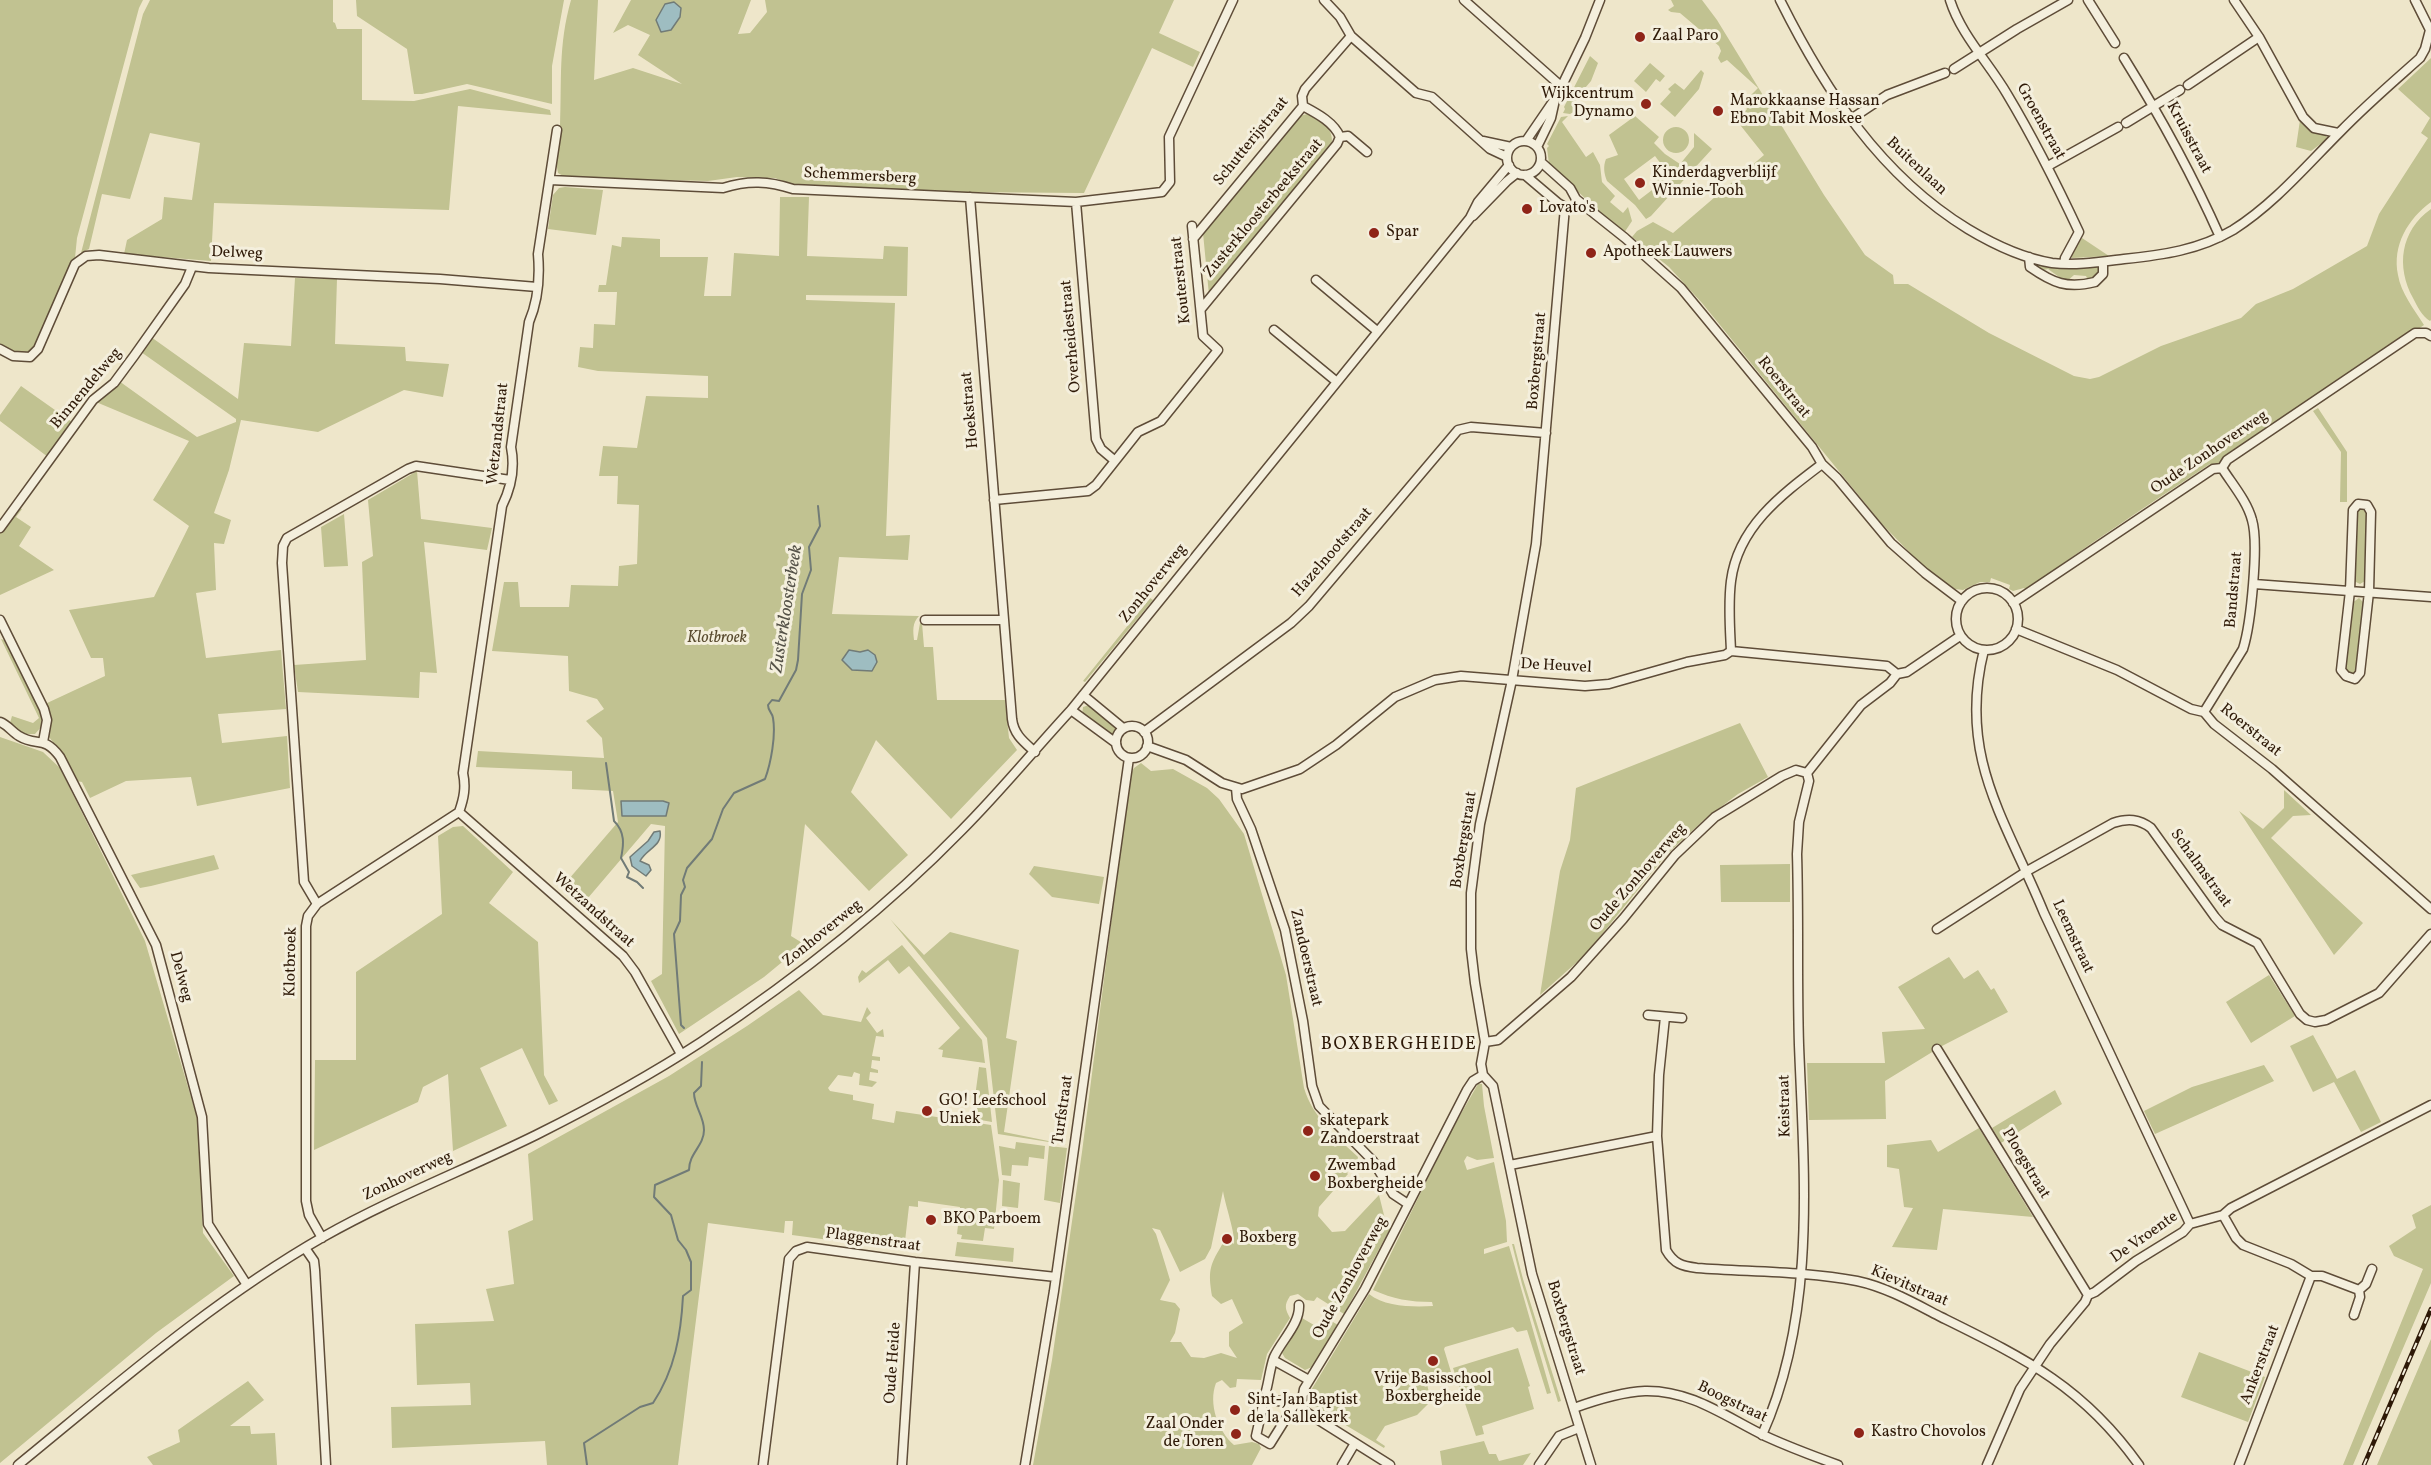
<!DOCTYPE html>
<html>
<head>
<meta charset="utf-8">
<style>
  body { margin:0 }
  canvas { display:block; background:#eee6ca }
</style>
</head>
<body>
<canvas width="2431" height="1465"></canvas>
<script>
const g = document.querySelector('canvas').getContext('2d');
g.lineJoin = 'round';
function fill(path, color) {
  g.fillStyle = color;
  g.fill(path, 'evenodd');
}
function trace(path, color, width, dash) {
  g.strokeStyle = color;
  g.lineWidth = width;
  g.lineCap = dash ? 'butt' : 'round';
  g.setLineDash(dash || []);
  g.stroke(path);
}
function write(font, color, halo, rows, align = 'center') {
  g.font = font + ' Vollkorn,serif';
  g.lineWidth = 6;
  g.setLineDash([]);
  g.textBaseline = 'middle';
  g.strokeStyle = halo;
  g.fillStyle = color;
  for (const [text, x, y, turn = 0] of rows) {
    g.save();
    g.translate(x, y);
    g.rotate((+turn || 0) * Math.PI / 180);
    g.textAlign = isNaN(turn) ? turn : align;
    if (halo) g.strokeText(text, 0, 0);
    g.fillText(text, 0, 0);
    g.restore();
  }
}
fill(new Path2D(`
  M0,0H143L139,8L77,238L75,258L35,348C23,358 13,351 0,346Z
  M150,0H333V22L335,23L337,29H362V100L414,101L470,89L550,110L551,115L458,106L449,210L214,203L211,261L124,254L127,240L162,219L164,197L192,200L200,143L150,133L130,199L102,194L89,249L81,253L143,14Z
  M356,0H564L552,66V104L467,84L422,94H414L407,49L357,16Z
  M571,0H598L594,80L633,68L682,84L638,55L650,35L628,25L613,33L631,0H751L738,34L750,33L767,12L765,0H1174L1159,33L1200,52L1193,67L1152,48L1084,193L959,192L792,185L775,178L737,177L708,181L567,178L558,173C554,157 560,142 560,126C562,81 558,46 571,0Z
  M1671,0H1702L1717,20L1824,195L1865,255L1893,275L1894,284H1908L1989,333L2074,376L2090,379L2099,377L2161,346L2241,318L2256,304L2293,289L2367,246L2379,214L2428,138L2421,133L2430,118L2398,89L2431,58V202C2408,219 2392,245 2398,275C2401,293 2414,309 2424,325L2221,463L2216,465L2210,464C2148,505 2086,546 2026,590L2024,588L2013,591L2009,589L2010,585L1991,578L1990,582H1980L1963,590L1955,589L1931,573L1916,559L1882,524L1702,303L1669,267L1632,237L1637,231L1653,222L1673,233L1764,155L1737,121L1747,109L1743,103L1758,88L1727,60L1721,63L1718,58L1721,51L1719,46L1680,13L1671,12L1668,10L1674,6Z
  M1590,56L1598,63L1591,81L1580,94L1575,111L1570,114L1563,113L1565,109L1564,107Z
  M1650,63L1665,76L1660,82L1656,79L1646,92L1634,81Z
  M1701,70L1704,73L1699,89L1675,117L1660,104L1671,92L1668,89L1675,83L1684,90Z
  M1307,114C1322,118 1336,131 1331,147L1209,295L1203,233L1300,116Z
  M1568,116L1562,122L1586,157L1593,152L1600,165L1602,182L1615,196L1610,202L1623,213L1628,207L1632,221L1624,233L1590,205V203L1549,164L1547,148L1549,146L1547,144L1561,117Z
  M1635,116L1659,137L1654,143L1665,154L1680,164L1694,147V133L1712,149L1651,216L1646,219L1635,205L1607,181C1604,174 1603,166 1606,159L1618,155L1609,135ZM1655,156L1667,172L1653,183L1656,187L1639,200L1624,179Z
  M2300,120L2315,131L2326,134L2327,139L2311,151L2296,147Z
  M1663 140a13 13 0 1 1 26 0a13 13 0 1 1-26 0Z
  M565,187L603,190L596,235L548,229L553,195L559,188Z
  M780,197H809L807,256L883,259L884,246L908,247L907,296L806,295V300L895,303L886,536L910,535L908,560L839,557L832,614L919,616C912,623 913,631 914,640H917L920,623H922L924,647H933L937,700H1005L1009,738L1017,750L951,819L876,740L851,792L908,855L869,891L805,824L791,936L804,944L764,977L679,1034L651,981L662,974L665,826L651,824L582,905L562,887L618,822L613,791L572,789V771L476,767L478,751L604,758L602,738L586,721L604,709L597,699L569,691L568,656L492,651L504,582H518L520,607H569L571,585L618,586L619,566L637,564L639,505L617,504L618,476H599L603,446L637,448L646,396L708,398V376L598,371L578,367L580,347L593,348L594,324L615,325L617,292H598L599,285H606L612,245L621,247L622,237L660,239V257H708L704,296H731L734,253L779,256Z
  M2431,209V320L2430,321C2422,316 2417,306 2413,298C2396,267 2400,231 2431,209Z
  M2082,238L2109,256L2072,258L2071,255Z
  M2034,263L2054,268L2098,267L2100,273L2097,277L2083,282L2087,278L2086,276L2074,275L2066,282L2048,269L2040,271L2032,264Z
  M295,278L337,279L335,344L405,347L406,361L449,364L443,397L404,390L318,432L241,420L229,470L214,513L231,520L224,544L214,543L216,590L196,593L206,658L281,650L286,709L218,714L222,743L287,736L290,788L197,806L191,777L126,781L90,798L82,782L76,781L60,751L49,737L45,704L105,676L103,658H91L69,610L154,597L189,526L153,500L189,441L96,402L119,381L197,437L236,422V419L141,352L151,337L238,399L244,343L291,346Z
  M21,386L72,422L48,457L0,421V415Z
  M2318,408L2347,452V502H2340L2341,452L2313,411Z
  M417,471L421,519L492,528L487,550L424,542L437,673L420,672L419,698L298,692L294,665L366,660L362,562L373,556L368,500Z
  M19,508L22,509L16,517L31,527L19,546L54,570L0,595V533Z
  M2359,510H2364L2367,515L2365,581L2360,584L2354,581L2356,514Z
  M344,514L348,566L324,567L321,527Z
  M1150,598L1153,600L1085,682L1083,681Z
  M2359,598L2364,603L2356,672L2350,674L2345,667L2352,603Z
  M1,639L7,641L42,712V726L35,734H22L10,723L12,716L33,723L39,718Z
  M1089,705L1119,728L1113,740L1082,715L1083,707Z
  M1740,723L1768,777L1738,794L1705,819L1666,855L1586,954L1540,995L1560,871L1570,840L1576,788Z
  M0,737L43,752L60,768L145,941L198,1121L203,1233L234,1276L156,1333L0,1463Z
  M1141,763L1151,771L1173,769L1207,788L1219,799L1244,834L1286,975L1304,1088C1313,1118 1336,1136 1358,1157L1357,1162L1347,1173L1348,1174L1319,1207L1318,1216L1332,1232L1345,1231L1379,1195L1386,1223L1391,1227L1344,1314L1317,1297L1314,1301L1306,1300L1298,1294L1290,1296C1284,1305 1285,1309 1290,1318L1267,1354L1261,1380L1237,1379L1236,1387L1230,1388L1222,1380L1216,1383C1208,1404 1218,1431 1234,1445L1252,1442L1259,1444L1261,1448L1252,1465H1033L1052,1360L1082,1152L1130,775L1134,768ZM1223,1191C1225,1204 1236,1236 1234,1244L1228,1239C1223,1242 1222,1245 1219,1250C1208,1268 1209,1276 1212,1296L1221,1304L1232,1299L1243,1323L1229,1332V1346L1237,1358L1221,1353L1204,1358L1191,1357L1181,1342H1170L1175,1333L1180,1309L1175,1303L1160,1300L1170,1280L1156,1234L1152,1228L1160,1230L1180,1272L1205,1259L1211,1248Z
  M2284,790L2311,815L2293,816L2271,838L2363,923L2334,955L2239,811L2263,829L2284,808Z
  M463,826L513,872L489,903L538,942L544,1075L558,1101L549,1105L522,1048L480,1068L507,1126L453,1151L448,1074L423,1087L418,1102L314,1150L315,1060H356V972L442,914L438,836L453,827Z
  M214,855L219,869L151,886L140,888L131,875Z
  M1790,864V902H1721L1720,865Z
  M1034,866L1104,877L1099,904L1052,897L1029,874Z
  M890,919L924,955L950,932L1019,950L1006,1038L1017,1041L1004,1132L1068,1145L998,1134L987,1038Z
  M902,945L982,1040L985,1063L942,1057L943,1050L938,1049L960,1028L909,966L899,974L888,960L859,983L858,977L862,970L866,973Z
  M1949,957L1964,979L1978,970L1991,990L1994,988L2008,1012L1942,1046L1885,1081L1886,1119L1809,1120L1807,1063H1885L1882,1032L1925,1029L1898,987Z
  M2269,975L2295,1016L2251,1043L2226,1002Z
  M799,990L823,1015L861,1022L867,1007L871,1013L866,1018L877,1033L883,1029L884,1037L876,1036L872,1056L880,1057V1061L872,1060L871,1068L878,1070V1073L870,1072L869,1080L877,1082L872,1087L859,1085L860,1074L854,1072L852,1077L838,1075L828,1088L830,1091L853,1095V1100L874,1104L872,1119L894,1123L896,1111L991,1125L999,1180L994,1229L985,1228L983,1241L961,1239L962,1235L957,1234L960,1207L918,1201V1207L909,1206L904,1250L792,1235L793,1221H785L784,1233L708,1223L678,1465H547L545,1441L392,1448L391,1407L471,1405L470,1383L417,1385L415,1324L494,1321L486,1289L514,1284L508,1231L533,1220L528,1154L669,1076L747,1026Z
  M2313,1035L2337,1079L2355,1070L2381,1122L2361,1132L2334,1082L2313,1092L2290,1046Z
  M2264,1065L2274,1081L2155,1134L2144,1111L2192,1087Z
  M979,1067L986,1068L992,1122L975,1119L979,1098L975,1097Z
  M1478,1084H1482L1484,1106L1494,1158L1477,1160L1467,1156L1464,1161L1467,1170L1494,1162L1506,1221L1507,1242L1484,1249V1254L1509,1246L1551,1393L1547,1394L1527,1330L1517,1332L1513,1327L1445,1347L1444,1349L1451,1372L1426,1380L1431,1401L1417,1415L1385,1426L1376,1440L1385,1446L1384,1448L1307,1402V1397L1369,1294C1385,1307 1413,1307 1433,1306L1432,1302C1410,1302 1393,1299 1373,1290L1450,1133Z
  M2055,1090L2062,1104L2001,1143L1992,1128Z
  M1979,1128L2033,1217L1943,1209L1937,1250L1892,1247L1913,1208L1904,1207L1899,1169L1887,1167V1145L1931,1140L1938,1152Z
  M1016,1142L1045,1146L1044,1159L1029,1157L1028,1166L1012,1165L1011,1176L1002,1175L999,1146L1015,1149Z
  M1049,1146L1067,1148L1060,1203L1044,1200Z
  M1003,1180L1020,1183L1018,1208L1002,1206Z
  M2431,1205V1283L2353,1465H2343L2423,1269L2394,1256L2389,1246L2416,1228L2412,1215Z
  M957,1242L1014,1248L1013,1262L955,1256Z
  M1512,1244H1514L1523,1279L1561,1401L1558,1402L1522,1284Z
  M1302,1318L1319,1328L1326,1318L1338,1325L1312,1367L1305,1370L1285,1358L1282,1353Z
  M2431,1339V1465H2377Z
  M1518,1348L1530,1386L1528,1387L1534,1409L1482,1426L1484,1434L1476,1436L1453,1368Z
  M2199,1352L2265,1377L2248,1422L2181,1397Z
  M248,1381L264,1400L230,1426H250L251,1434L275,1433L277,1465H153L147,1457L180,1442L178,1430Z
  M1484,1441L1489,1454H1496L1499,1461L1531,1453L1523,1465H1442L1440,1451Z`), '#c1c291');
const water = new Path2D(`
  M674,2L681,8L680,17L671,30L661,32L656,20L665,4Z
  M849,650L860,652L868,650L875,655L877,662L872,671L852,670L842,660Z
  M621,801H663L669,803L666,816H622Z
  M660,831C663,846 646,849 640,861L649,865L651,870L646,876L632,866L630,857L648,841L654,832Z`);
fill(water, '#9ebdc1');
trace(water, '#717b77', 1.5);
trace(new Path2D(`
  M606,763L614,821C625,832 624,844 621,858L629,872L627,877L637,882L643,888
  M684,1028L681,1025L674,934L680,921L681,895L685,887L683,880L687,868L712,839L723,809L734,793L765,779C771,763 776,735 773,718C772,712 768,711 768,705L772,700L779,701L796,670L798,660L802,594L811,570L809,547L820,526L818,506
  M587,1465L584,1443L640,1407L653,1403C675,1370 681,1334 683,1296L691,1290V1262L686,1250L678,1240L671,1215L654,1197L655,1185L689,1170C689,1153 704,1146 704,1130C704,1116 694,1106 694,1093L701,1086L702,1062`), '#717b77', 2);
const minor = new Path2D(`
  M1324,0L1340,17L1351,36L1416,93L1432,97L1490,149L1507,157
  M1464,0L1562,87
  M1780,0C1825,90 1880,175 1968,229C1993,244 2022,258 2052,263C2075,266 2100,262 2124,259C2163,255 2199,250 2233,230C2274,204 2306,166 2340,132C2365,106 2393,82 2420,58L2425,49L2430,30L2415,0
  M1950,0C1961,35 1989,63 2007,94C2034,139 2057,185 2079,232L2065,258L2064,264
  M2088,0L2115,43
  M2234,0L2259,37L2303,117L2314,128L2338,133
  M2124,58C2160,116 2192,174 2220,237
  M1954,69L2017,29L2068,0
  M2188,85L2259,37
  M1851,119L1887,95L1945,73
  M2126,123L2180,90
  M1340,137L1348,136L1367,152
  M1483,141L1511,147
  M1526,141L1552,103
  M1507 158a17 17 0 1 1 34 0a17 17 0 1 1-34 0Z
  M1537,147L1551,118L1555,100L1585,38L1600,0
  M1541,162L1570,188L1576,199L1625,238L1681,288L1812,447L1822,464L1837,478L1891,543L1925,573L1962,601
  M2048,166L2118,127
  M1525,175L1558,203L1565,207
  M550,180L723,188C748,180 769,181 793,189L1076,202L1162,192L1170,182L1169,137L1233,0
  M970,197L1012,719C1014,735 1024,742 1035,752
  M1076,202L1096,439L1101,449L1114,460
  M1565,207L1536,544L1512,680L1480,824L1471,893V949L1475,983L1485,1042L1481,1064L1483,1075L1493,1086L1532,1274L1591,1465
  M1473,216L1507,181L1517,173
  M1193,239L1303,106L1302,96L1305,89L1351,36
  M2029,257L2030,267C2053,283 2067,289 2095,282L2103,274V262
  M1316,280L1377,331
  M1201,309L1337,144L1340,137C1334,122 1316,113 1303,106
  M1274,330L1337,382
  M0,349L13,356L30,357L38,349L75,264L86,256L99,255L209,268L440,279L537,287
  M994,500L1088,491L1096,485L1138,432L1161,421L1218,350L1203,336L1192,226
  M2358,504L2367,505L2371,512L2369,592L2360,673L2355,679L2346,676L2341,670L2350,591L2353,510Z
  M0,528L93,400L114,383L134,356L185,284L192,267
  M2254,584L2431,597
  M1956 619a31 31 0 1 1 62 0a31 31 0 1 1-62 0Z
  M2013,603L2213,469L2222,468L2227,460L2415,333H2426L2431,336
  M0,620L44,709L47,720L43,742
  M925,620H1004
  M2016,629L2117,670L2191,709L2204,712L2214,724L2272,769L2431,909
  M1984,650C1957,757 2006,820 2044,913L2190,1224
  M1731,651C1730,628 1728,604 1731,581C1738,527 1781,495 1822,464
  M1083,695L1123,728
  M1071,710L1116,743
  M2204,712L2243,649C2251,624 2259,543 2252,520C2247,501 2232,484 2222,468
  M0,722C8,725 12,732 19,736C37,747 44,735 60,757L156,945L202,1117L208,1224L247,1285
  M1116 742a16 16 0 1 1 32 0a16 16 0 1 1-32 0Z
  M1144,732L1291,623L1309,606L1458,430L1471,427L1546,433
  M1147,746L1186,760L1222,783L1242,789L1300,769L1336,745L1395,697L1435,680L1461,676L1585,686L1609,684L1687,662L1725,655L1731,651L1877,665L1887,666L1897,674
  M1807,773L1861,705L1890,683L1897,674L1907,672L1960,636
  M1236,788L1237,799L1251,829L1285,930L1303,1021L1312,1086L1319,1106L1373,1161L1393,1194L1408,1204
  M459,812L623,956L635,972L681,1054
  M317,904L304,882L282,563L283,546L287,538L408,469L416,466L510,480
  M1937,929L2027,871L2113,823C2128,818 2139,819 2151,828L2215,917L2222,925L2257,943L2300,1014L2307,1020L2315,1022L2326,1020L2379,993L2431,934
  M1648,1015L1682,1018
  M1665,1017L1659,1075L1657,1136L1666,1250C1674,1264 1682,1266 1697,1268C1750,1272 1805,1271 1857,1281C1886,1287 1914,1303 1941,1317C2024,1358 2083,1386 2139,1465
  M1485,1042L1498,1040L1571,977L1623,919L1675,855L1715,817L1782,776L1796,770L1807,773
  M1937,1049L2088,1295
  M1510,1165L1657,1136
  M2223,1215L2236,1238L2243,1245L2291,1264L2311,1276H2322L2359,1290
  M322,1238L309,1215L306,1201V926L308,916L317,904L459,812C464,798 466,787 463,773L502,506C511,488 515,467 511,447L529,322C538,301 540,277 538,254L557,130
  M305,1248L314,1261L315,1270L326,1465
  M2354,1315L2360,1297L2359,1290L2366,1284L2372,1269
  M1273,1360L1309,1380
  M1266,1391C1269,1380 1270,1368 1274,1357C1281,1341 1300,1324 1299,1305
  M1278,1401L1300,1405
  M1263,1405L1256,1436L1270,1444L1295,1404
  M1301,1405L1304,1389L1365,1289L1467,1090L1473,1081L1483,1075
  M1301,1405L1306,1412L1390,1465
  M1574,1408C1596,1400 1621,1392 1645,1391C1691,1390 1726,1417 1765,1436C1789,1447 1813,1456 1838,1465
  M1762,1435C1817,1313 1804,1175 1799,1045C1797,981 1799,918 1797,854L1799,822L1809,781L1807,773
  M18,1465C116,1385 213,1300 323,1237C392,1198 465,1170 536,1135C592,1107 649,1076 701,1042C794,980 883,911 961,831C1000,792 1034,750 1071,710L1470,218L1478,202L1509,165
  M763,1465L789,1259L796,1251L807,1247L915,1262L1056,1277
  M902,1465L915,1262
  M1025,1465L1054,1291L1129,758
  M1342,1465L1355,1443
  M1539,1465L1559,1436L1579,1428
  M1987,1465L2020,1389L2050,1344L2085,1302L2088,1295L2095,1292L2136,1261L2183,1232L2190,1224L2223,1215L2231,1208L2431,1105
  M2239,1465L2311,1276`);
trace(minor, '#5e4c38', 11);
trace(minor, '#f4efdd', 8);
const rail = new Path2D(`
  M2364,1465L2431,1309`);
trace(rail, '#2e1907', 4.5);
trace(rail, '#f4efdd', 2, [7]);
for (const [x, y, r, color] of [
  [1640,37,6,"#8f2418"],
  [1646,104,6,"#8f2418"],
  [1718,111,6,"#8f2418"],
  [1640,183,6,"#8f2418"],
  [1527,209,6,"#8f2418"],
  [1374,233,6,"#8f2418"],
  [1591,253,6,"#8f2418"],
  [927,1111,6,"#8f2418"],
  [1308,1131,6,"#8f2418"],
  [1315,1176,6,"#8f2418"],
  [931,1220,6,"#8f2418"],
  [1227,1239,6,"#8f2418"],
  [1433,1361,6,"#8f2418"],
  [1235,1410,6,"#8f2418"],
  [1859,1433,6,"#8f2418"],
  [1236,1434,6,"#8f2418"]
]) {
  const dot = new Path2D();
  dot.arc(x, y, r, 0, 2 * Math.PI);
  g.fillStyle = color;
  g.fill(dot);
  trace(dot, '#f4efdd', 2);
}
write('16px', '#2e1907', '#f4efdd', [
  ["Zaal Paro",1652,37],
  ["Wijkcentrum",1634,95,"right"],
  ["Dynamo",1634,113,"right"],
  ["Marokkaanse Hassan",1730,102],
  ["Ebno Tabit Moskee",1730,120],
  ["Kinderdagverblijf",1652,174],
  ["Winnie-Tooh",1652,192],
  ["Lovato's",1539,209],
  ["Spar",1386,233],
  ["Apotheek Lauwers",1603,253],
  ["GO! Leefschool",939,1102],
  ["Uniek",939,1120],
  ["skatepark",1320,1122],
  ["Zandoerstraat",1320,1140],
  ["Zwembad",1327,1167],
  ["Boxbergheide",1327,1185],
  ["BKO Parboem",943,1220],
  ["Boxberg",1239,1239],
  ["Vrije Basisschool",1433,1380,"center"],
  ["Boxbergheide",1433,1398,"center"],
  ["Sint-Jan Baptist",1247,1401],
  ["de la Sallekerk",1247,1419],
  ["Zaal Onder",1224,1425,"right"],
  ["de Toren",1224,1443,"right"],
  ["Kastro Chovolos",1871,1433]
], 'left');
write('16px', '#2e1907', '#f4efdd', [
  ["Groenstraat",2040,122,61],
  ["Kruisstraat",2188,138,62],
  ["Schutterijstraat",1252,142,-51],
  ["Buitenlaan",1916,167,43],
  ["Schemmersberg",860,177,3],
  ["Zusterkloosterbeekstraat",1264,209,-50],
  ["Delweg",237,254,2],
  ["Kouterstraat",1182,280,-96],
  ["Overheidestraat",1072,336,-95],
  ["Boxbergstraat",1538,361,-85],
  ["Roerstraat",1783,388,51],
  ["Binnendelweg",87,389,-50],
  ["Hoekstraat",971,410,-95],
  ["Wetzandstraat",499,434,-84],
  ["Oude Zonhoverweg",2210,453,-34],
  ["Hazelnootstraat",1333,553,-49],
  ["Zonhoverweg",1154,584,-51],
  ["Bandstraat",2235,590,-85],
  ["De Heuvel",1556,667,3],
  ["Roerstraat",2250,731,39],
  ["Boxbergstraat",1465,840,-81],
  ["Schalmstraat",2200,869,54],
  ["Oude Zonhoverweg",1639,878,-49],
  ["Wetzandstraat",593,911,42],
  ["Zonhoverweg",823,934,-39],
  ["Leemstraat",2072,937,65],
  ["Zandoerstraat",1305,958,77],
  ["Klotbroek",292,962,-89],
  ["Delweg",180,977,75],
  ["Keistraat",1786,1106,-91],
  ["Turfstraat",1064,1110,-82],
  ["Ploegstraat",2025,1164,59],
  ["Zonhoverweg",408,1177,-25],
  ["De Vroente",2145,1238,-35],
  ["Plaggenstraat",873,1241,8],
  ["Oude Zonhoverweg",1351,1278,-61],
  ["Kievitstraat",1909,1287,23],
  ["Boxbergstraat",1565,1328,73],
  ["Oude Heide",894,1363,-86],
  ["Ankerstraat",2261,1365,-69],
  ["Boogstraat",1732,1403,26]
]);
write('italic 16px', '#5a4c30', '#f4efdd', [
  ["Klotbroek",717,639]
]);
write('italic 18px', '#555248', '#f4efdd', [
  ["Zusterkloosterbeek",788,609,-81]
]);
g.letterSpacing = '1.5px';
write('18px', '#2e1907', '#f4efdd', [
  ["BOXBERGHEIDE",1399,1046]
]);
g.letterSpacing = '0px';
</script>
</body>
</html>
